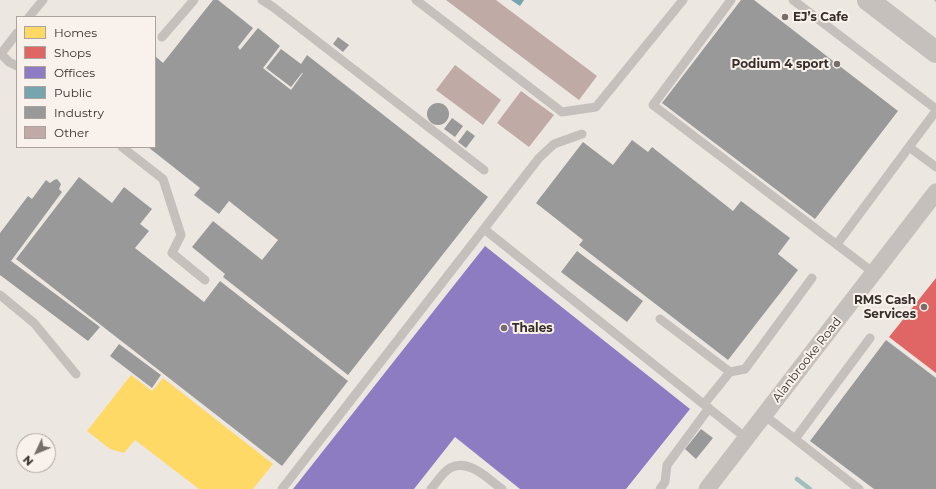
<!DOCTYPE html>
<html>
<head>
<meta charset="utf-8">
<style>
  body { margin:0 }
  #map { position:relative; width:936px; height:489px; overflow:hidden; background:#ede7e2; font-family:Montserrat,sans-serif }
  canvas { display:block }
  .legend { position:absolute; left:16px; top:16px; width:140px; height:132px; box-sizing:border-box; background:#f9f1eb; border:1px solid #aba39e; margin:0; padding:5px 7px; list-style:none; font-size:12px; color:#372d2a }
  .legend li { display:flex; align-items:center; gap:8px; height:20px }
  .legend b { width:20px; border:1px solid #aba39e }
  .north { position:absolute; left:16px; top:433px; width:40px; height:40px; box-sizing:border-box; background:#f9f1eb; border:1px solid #aba39e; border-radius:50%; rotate:226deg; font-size:11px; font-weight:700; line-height:16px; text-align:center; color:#372d2a }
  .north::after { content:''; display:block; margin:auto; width:14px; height:18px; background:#776e6a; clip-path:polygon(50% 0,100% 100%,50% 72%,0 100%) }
</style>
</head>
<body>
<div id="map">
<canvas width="936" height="489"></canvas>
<ul class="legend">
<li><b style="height:11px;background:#ffd966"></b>Homes</li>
<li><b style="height:11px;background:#e06666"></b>Shops</li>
<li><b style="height:11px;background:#8e7cc3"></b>Offices</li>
<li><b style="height:11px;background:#76a5af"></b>Public</li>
<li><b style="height:11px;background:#999"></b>Industry</li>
<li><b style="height:11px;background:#bfaaa5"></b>Other</li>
</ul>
<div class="north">N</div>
</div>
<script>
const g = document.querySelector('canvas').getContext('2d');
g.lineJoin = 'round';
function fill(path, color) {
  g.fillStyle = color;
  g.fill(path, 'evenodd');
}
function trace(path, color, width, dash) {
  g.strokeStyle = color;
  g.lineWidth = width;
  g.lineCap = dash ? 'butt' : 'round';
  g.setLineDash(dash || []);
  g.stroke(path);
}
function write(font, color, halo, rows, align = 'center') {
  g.font = font + ' Montserrat,sans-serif';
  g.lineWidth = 4;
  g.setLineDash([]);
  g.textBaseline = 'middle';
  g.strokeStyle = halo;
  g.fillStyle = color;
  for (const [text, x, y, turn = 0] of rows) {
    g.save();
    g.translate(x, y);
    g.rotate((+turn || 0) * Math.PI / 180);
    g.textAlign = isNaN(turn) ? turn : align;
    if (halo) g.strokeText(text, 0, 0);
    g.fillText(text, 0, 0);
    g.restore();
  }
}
fill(new Path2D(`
  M131,375L152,391L163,378L273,464L253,489H199L135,440L124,453L110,449L87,431Z`), '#ffd966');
fill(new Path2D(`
  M936,278V373L889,337Z`), '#e06666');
fill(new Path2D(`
  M485,246L690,409L626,489H520L455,437L414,489H293Z`), '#8e7cc3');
fill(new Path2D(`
  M511,0H524L520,6Z`), '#76a5af');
fill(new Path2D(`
  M213,0H218L253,28L238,47L240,50L258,28L280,46L263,68L291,90L303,73H302L291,87L266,68L281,49L301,64L307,55L488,197L348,375L223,277L225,274L192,247L213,221L262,260L278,240L229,201L219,214L194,195L200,188L148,147H155V56L163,63Z
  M741,0H754L898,111L815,219L662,103Z
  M338,37L349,45L343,52L333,44Z
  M427 114a11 11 0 1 1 22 0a11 11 0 1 1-22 0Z
  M452,118L463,126L455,137L444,129Z
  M467,130L475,136L466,148L458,142Z
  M632,140L648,152L652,147L733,211L741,201L790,238L778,254L798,270L728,360L579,245L583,240L536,203L583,142L613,165Z
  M79,177L112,203L124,187L152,209L140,224L149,231L135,248L204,302L220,281L348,381L282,466L16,259Z
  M57,179L61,184L59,189L62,192L11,261L100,327L88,341L0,275V233L28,196L32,199L46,180L50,183L54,180Z
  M577,251L643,301L627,322L561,272Z
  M886,340L936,378V489H874L810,441Z
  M119,344L161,375L152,388L110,356Z
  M701,429L713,438L696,459L685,449Z`), '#999');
trace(new Path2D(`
  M797,479L810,489`), '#a0bebb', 4.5);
fill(new Path2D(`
  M446,0H496L597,76L579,100Z
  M455,65L501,100L483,125L436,90Z
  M521,91L554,115L529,147L497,123Z`), '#bfaaa5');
trace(new Path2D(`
  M935,0L936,1`), '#bfb8b4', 2.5, [2, 2]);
trace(new Path2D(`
  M262,0L273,7L484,170
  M416,0L562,112L596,107L683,0
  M731,0L653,105L874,273
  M793,0L936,109
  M29,17L43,0
  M162,37L194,0
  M0,53L9,62L17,66
  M0,55L17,33
  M936,111L909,147L936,167
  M122,147L163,179L181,235L172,253L205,280
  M484,229L746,438
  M837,244L909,147
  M0,295L34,323L76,374
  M660,319L730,372L704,404
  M730,372L745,369L812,278
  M764,415L795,439L870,338
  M795,439L859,489
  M282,489L539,158L554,144L582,134
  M431,489C437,482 442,473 450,468C469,458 488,479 502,489
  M660,489L665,482L667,465L709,408`), '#c6c0bc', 9);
trace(new Path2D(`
  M707,489L936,192`), '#c6c0bc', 17);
trace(new Path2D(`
  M868,0L936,52`), '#c6c0bc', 22);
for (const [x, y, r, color] of [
  [785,17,4,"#776e6a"],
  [837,64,4,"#776e6a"],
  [924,307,4,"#776e6a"],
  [504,328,4,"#776e6a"]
]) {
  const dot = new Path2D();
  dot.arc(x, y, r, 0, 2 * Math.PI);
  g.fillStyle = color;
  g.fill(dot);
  trace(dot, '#f9f1eb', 1.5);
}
write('bold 12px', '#372d2a', '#f9f1eb', [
  ["EJ’s Cafe",793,17],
  ["Podium 4 sport",829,64,"right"],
  ["RMS Cash",916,300,"right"],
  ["Services",916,314,"right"],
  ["Thales",512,328]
], 'left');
write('12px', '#372d2a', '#f9f1eb', [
  ["Alanbrooke Road",807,360,-52]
]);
</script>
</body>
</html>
